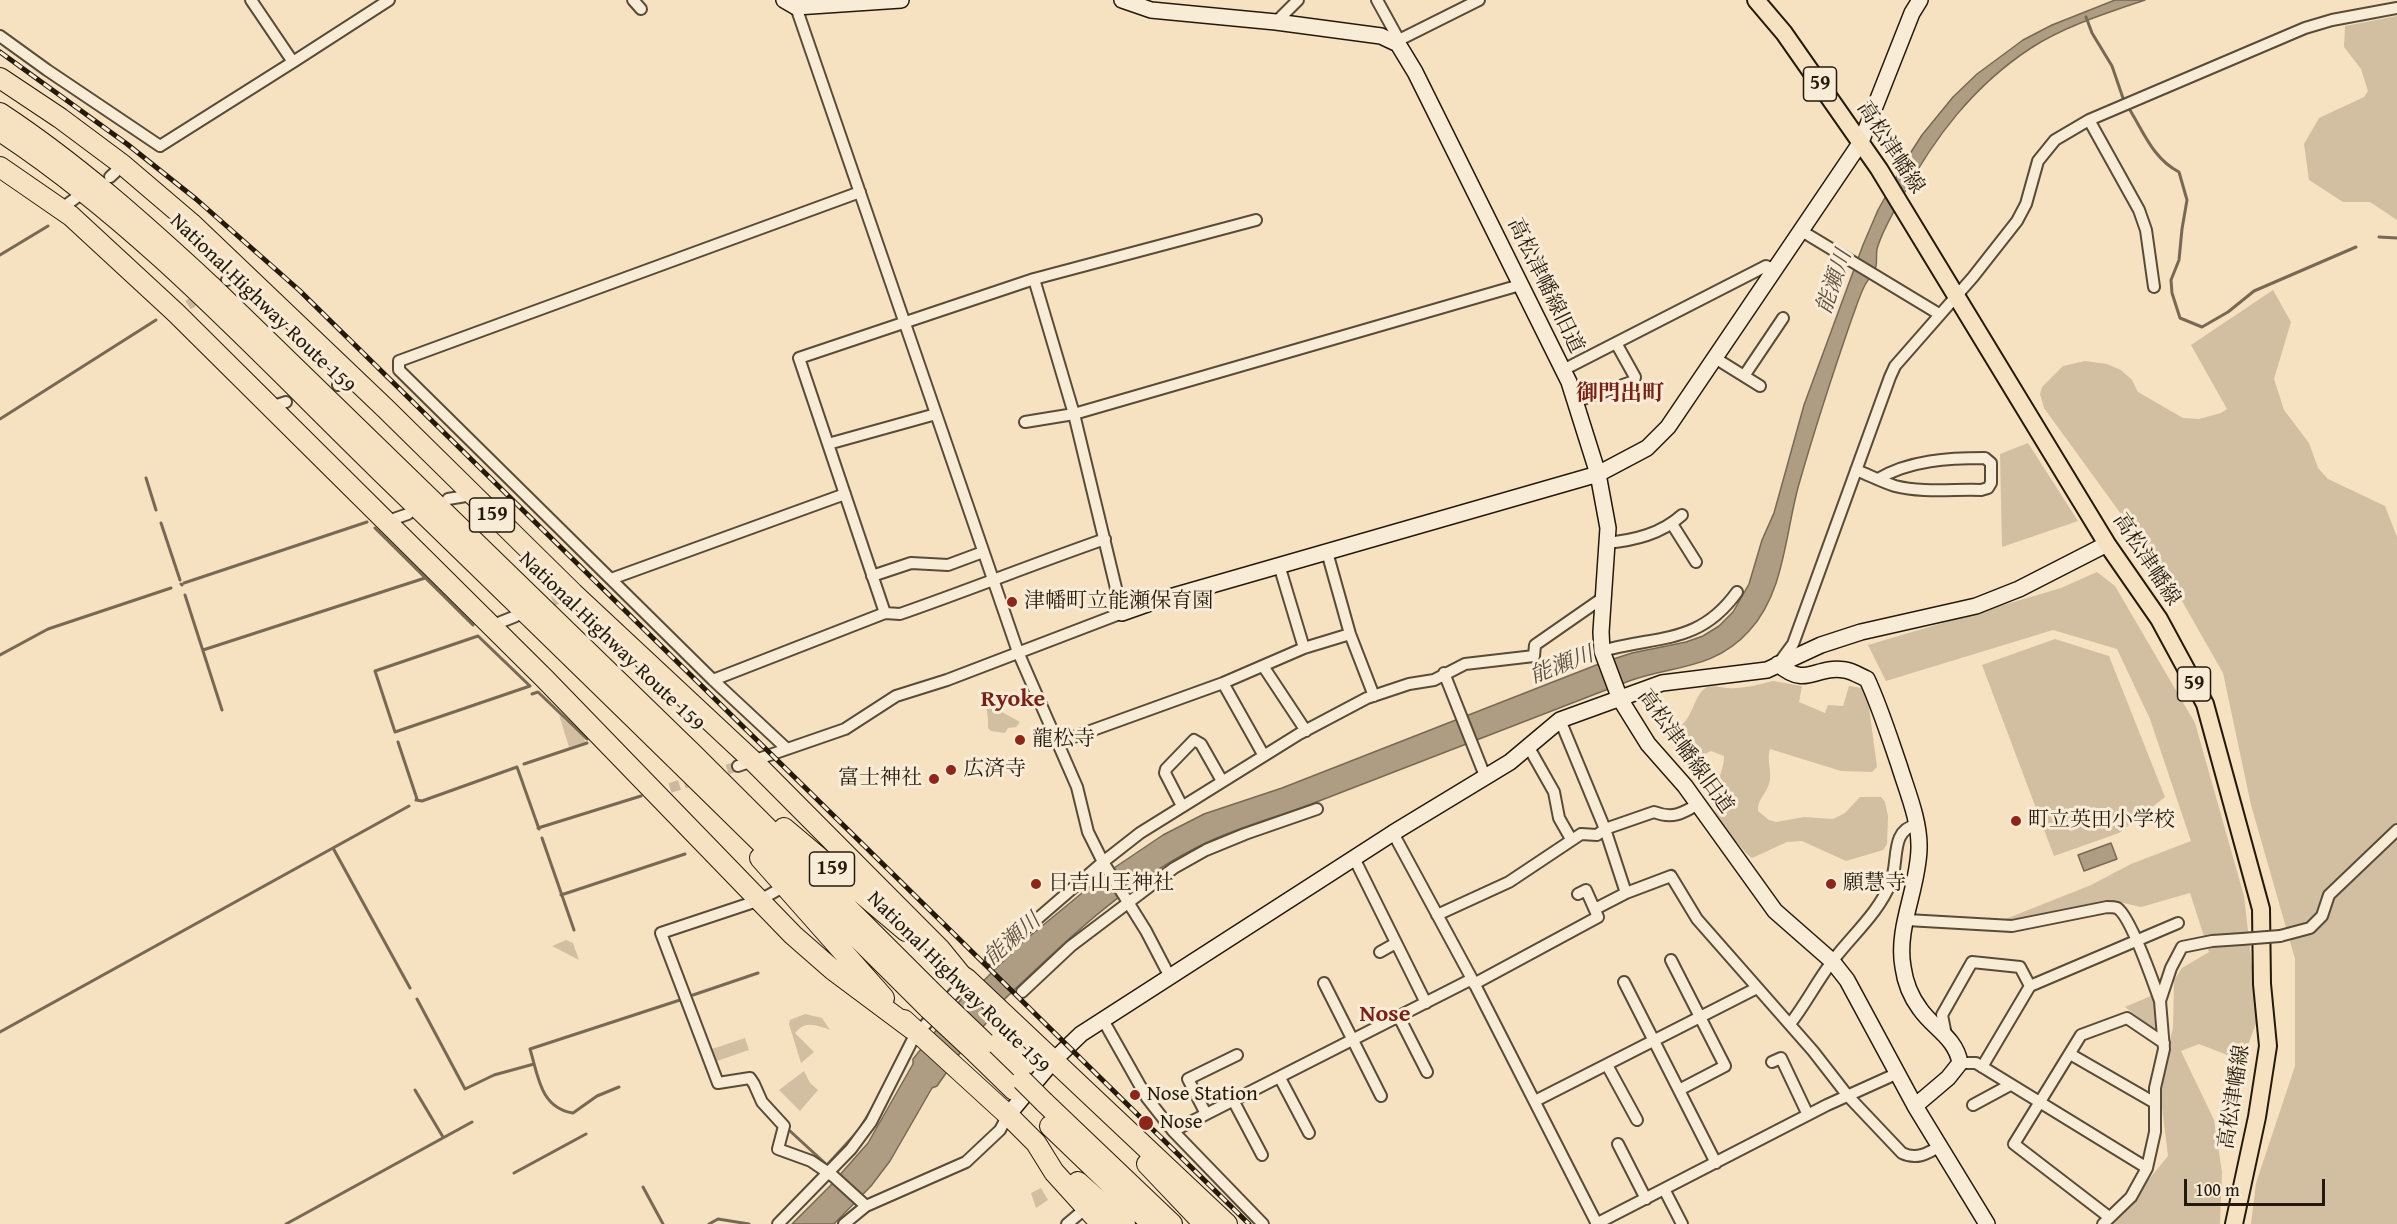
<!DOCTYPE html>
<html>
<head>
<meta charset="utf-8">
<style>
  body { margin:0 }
  #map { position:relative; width:2397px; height:1224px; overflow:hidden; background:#f6e1c1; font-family:"Gentium Book Plus",serif }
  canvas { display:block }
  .scale { position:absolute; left:2184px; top:1179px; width:141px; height:27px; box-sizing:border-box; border:3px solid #241a0b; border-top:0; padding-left:8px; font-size:18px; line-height:21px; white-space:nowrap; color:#241a0b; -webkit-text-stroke:4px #f9ecd7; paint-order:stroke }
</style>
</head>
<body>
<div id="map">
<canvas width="2397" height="1224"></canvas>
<div class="scale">100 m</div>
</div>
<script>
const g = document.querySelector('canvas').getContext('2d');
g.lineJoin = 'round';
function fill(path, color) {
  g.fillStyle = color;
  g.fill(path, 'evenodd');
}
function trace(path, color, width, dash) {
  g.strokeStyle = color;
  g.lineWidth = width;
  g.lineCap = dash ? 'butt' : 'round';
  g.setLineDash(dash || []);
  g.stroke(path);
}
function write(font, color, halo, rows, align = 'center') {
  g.font = font + ' "Gentium Book Plus","Noto Serif JP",serif';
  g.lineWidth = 6;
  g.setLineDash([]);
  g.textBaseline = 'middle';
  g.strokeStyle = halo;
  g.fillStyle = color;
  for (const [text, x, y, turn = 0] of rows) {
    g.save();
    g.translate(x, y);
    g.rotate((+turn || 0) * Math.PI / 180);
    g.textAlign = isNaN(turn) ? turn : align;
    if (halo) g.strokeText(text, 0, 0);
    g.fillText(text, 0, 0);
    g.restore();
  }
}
fill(new Path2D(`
  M2397,16V220L2370,202H2343L2309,180L2304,144L2319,118L2364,97L2368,91L2361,69L2344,47L2345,26Z
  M2273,290L2291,322L2274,379L2284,410L2309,443L2318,468L2328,479L2385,506L2397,537V1224H2251L2256,1183L2295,1066V959L2251,805L2223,673L2174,587L2044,408L2040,394L2042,387L2063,366L2085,361L2107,364L2121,370L2132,380L2138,392L2183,418L2199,419L2221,413L2227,409L2191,345Z
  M2028,443L2078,521L2002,547L2000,454Z
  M2097,572L2115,586L2195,723L2244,896L2258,1018L2248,1045L2230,1056L2199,1044L2181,1051L2214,1120L2222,1172L2220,1224H2112L2168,1156L2159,1083L2173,1028L2174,980L2182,968L2209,952L2190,893L2141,907L2119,902L2013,922L2003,920L2091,885L2131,864L2191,841L2150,719L2117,649L2053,630L1886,681L1868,645L2061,588Z
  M2055,639L2109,656L2165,797L2119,833L2054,856L1982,665Z
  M1773,681L1802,686L1799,702L1825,713L1828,705L1843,706L1849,686L1862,688L1869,707L1877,767L1872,772L1841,771L1770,749C1766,761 1773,772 1769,784C1766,794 1757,800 1758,811L1769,820L1776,822L1804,817L1833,819L1845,813L1860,797H1881L1885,802L1888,816L1887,844L1883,850L1846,861L1802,841L1787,842L1752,858L1747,854C1732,836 1706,814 1715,788C1719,777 1724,768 1724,756L1711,751L1701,756L1690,755L1673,731C1695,721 1692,695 1707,687C1713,685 1721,687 1726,688C1743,689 1757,685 1773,681Z
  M987,693L1000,702V711L1020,722L1016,727L1008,728L1005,733L991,731L988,728C989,715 984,704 987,693Z
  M559,715L584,738L585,742L569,747Z
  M566,940L573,943L579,960L552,946Z
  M2153,995L2159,1027L2154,1030L2125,1007Z
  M805,1014L822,1018L830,1030C817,1025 805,1020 795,1033L814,1052L801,1063L789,1024L790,1020Z
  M745,1038L749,1050L714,1062L709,1050Z
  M804,1071L810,1083L818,1090L800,1111L779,1090Z
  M1041,1188L1048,1200L1036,1208L1031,1193Z`), '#d2bfa2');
const water = new Path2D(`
  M2115,0H2145C2107,13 2065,26 2031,48C1973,86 1934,138 1902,197C1893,213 1882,231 1877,249C1876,255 1877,261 1876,266C1874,274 1867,280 1864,287C1859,297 1856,308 1852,318C1833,373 1815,428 1799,484C1785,533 1785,592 1749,631C1714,670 1673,665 1629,681C1526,721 1422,761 1319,801C1284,815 1245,825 1210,841C1125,880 1056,950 989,1014L988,1021L960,1053L937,1086L932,1088L890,1161L871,1186L834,1224H792L830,1186L868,1143L913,1064V1059L963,997L971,993L1025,940L1105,874L1163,835L1204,814L1282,788L1604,662L1632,653L1686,642L1703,636L1719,626L1733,612L1749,584L1762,540L1774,513L1804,405L1863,245L1878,210L1904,163L1922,135L1953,97L1977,74L2023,40L2052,25Z
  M2111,843L2117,859L2084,871L2078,855Z`);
fill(water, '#af9d83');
trace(water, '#776953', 1.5);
trace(new Path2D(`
  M2086,17L2092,33L2112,66L2124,101
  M2128,107C2143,130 2152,158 2179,172L2187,200L2182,229L2179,260L2171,280L2172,293L2180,318L2202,327L2228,312L2254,291L2356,247
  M2379,237L2397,238
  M0,255L48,226
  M0,419L156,320
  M146,478L156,510
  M161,523L180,580
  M375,528L473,625
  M184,583L367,522
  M181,584L182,585
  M185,595L222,710
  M478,636L530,686L395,732L375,671Z
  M203,650L425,578
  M0,655L48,629L171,588
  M532,694L538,692L587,739
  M398,742L417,799
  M524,764L587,743
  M416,800L422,801L517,767L539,829
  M538,828L641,796
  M542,838L574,930
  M333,848L410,988
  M561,895L685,854
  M693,995L758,973
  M417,999L465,1089L494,1075L534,1064
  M0,1032L409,806
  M619,1087L597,1096L573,1113C540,1108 538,1075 530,1049L680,1000
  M415,1090L443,1137
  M790,1131L827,1165L859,1130L873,1107
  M514,1173L586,1134
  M643,1187L663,1224
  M286,1224L472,1122
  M709,1224L718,1219L749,1224`), '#776953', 3);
trace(new Path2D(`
  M188,305L204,295
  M539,607L560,598
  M670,788L738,766`), '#ccb99d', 10, [10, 5]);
const street = new Path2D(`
  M633,0L641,9
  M1377,0L1399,40L1398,44
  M796,7L1018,652L1077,787L1088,832L1103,862L1146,931L1170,977
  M1276,22L1298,0
  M0,36L47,70L160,146L293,62L251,0
  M1399,40L1479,0
  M293,62L389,0
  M2089,120L2139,210L2146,230L2154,287
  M110,177L123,165
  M61,209L77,197
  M1800,230L1939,314
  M1034,279L1256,220
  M227,280L241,273
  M1715,358L1760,386
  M1563,370L1766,266L1774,269
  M1744,376L1783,318
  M338,385L355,380
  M1575,402L1634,381L1635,377L1616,343
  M271,407L286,402
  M1025,422L1074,414L1520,285
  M828,444L936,414
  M1856,470C1869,475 1882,482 1895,486C1922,493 1954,489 1981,490L1988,488L1991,483V463L1985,458C1949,458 1910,460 1878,479
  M448,499L472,495
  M385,522L408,514
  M1672,524L1696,562
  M1607,543C1635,540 1661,534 1682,515
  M1327,552L1350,634L1374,696
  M1279,565L1304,648
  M872,576L911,563L948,565L983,552
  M611,579L845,494
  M885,613L900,614C969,590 1036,563 1105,539
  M491,626L516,616
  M1602,651C1658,635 1699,645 1737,592
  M1779,663L1793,644L1890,377L1895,366L1973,277L2017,221L2026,204L2038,161L2055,140L2089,120L2305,28L2332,20L2397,8
  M1263,666L1306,731
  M1444,673L1485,776
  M713,680L787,749
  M1223,683L1264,756
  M1560,720L1605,829L1626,893
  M1057,743L1223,683L1304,648L1350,634
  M1528,746L1554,792L1559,818L1571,839
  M738,766L845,729L896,696L947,680L1122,613L1074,414L1034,279L799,358L885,613L713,680L399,370V361L860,192
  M1182,806L1165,773L1166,769L1194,740L1201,744L1222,781
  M1393,833L1472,979L1597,1224
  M1354,858L1426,1003
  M776,891L760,900L661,933L718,1083L750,1078L754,1084L762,1102L784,1126L778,1149L811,1161L833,1176L866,1206
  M1595,909L1626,893L1671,876L1697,919L1813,1051L1848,1096L1902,1153C1916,1160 1927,1154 1940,1146
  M1437,915L1509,882L1581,834L1597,835L1605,829L1654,812C1672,819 1682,814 1698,804
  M1907,920L2012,926L2107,907C2110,907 2114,907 2117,908C2130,915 2154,984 2160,1001
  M2280,936L2310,928L2322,916L2329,895L2397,830
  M1380,952L1396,943
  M991,959L1103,862L1140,833L1299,734L1367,698L1409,684L1434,680L1465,664L1534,656L1535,645L1604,597
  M1671,960L1725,1066L1679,1090
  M1624,982L1716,1163
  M1324,983L1381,1096
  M1474,984L1598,917L1586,890L1578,894
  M1022,992L1071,946L1174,868L1206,850L1245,834L1317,809
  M1399,1017L1427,1072
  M1103,1020L1147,1098L1173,1131L1472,979
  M1790,1024C1805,1005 1816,983 1831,963C1851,936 1878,914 1891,882C1899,862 1890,830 1916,825
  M1946,1035L1942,1015L1972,962L2020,967L2030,986L2178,923
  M2070,1054L2155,1103
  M1772,1062L1781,1058L1808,1115
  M1960,1063H1976L2147,1168
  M1607,1065L1637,1120
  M1982,1067L2030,986
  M1280,1078L1309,1133
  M1535,1101L1757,988
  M1234,1102L1262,1155
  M1973,1105L2010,1085
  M1206,1114L1188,1079L1237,1055
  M1173,1131L1263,1224
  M1618,1144L1646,1199
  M1664,1189L1682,1224
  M2109,1217L2014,1144L2081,1035L2127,1018L2164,1043
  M778,1224L851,1149L871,1122L914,1037L967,979
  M844,1224L866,1206L966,1162L1000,1130L1008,1115
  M1067,1224L1086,1208
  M1596,1224L1827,1105L1898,1073
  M2103,1224L2131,1197L2147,1168L2155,1132V1088L2164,1049L2160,1001L2171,968L2182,947L2212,941L2242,939`);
const secondary = new Path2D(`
  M784,0L796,7L901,0
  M1122,0L1151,10L1276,22L1381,36L1398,44L1415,72L1569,382L1598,474L1608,528L1601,632L1602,651L1620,699L1648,744L1685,786L1775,911L1832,961L1847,980L1915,1106L1987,1224
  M1122,613L1156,601L1598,474L1647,448L1668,427L1861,142L1912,13L1920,0
  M1778,664C1807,689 1814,665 1845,670C1852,671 1860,676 1867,679C1880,707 1889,736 1899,765C1907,791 1920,821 1919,849C1918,889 1896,928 1903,967C1905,982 1911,997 1920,1009C1933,1028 1956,1038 1960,1063L1948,1078L1915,1106
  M1008,1115L1053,1061L1081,1034L1393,833L1510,762L1560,720L1662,683L1767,670L1821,645L1861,632L1976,606L2019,589L2107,544`);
const primary = new Path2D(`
  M1756,0L1784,33L1879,169L2107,544L2159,619L2205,704L2261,909L2262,984L2268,1046L2257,1117L2234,1224`);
const highway = new Path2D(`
  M0,78L60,118L123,165L191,223L386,409L573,593L753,761L940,949L962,976
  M0,113C76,163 143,223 210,285L694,755L939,999
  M0,131C140,223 258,352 378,469C562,648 747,827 929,1009
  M0,167L71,216L176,313L545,679L793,935L833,970L912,1029
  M784,828L906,931
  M760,858L884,998
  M952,969L967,979L1227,1224
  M904,1020L1008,1115L1036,1143L1054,1172L1101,1224
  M976,1053L1014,1090
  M1044,1102L1172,1224
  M1050,1126L1152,1224
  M1147,1164L1204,1224
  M1078,1182L1125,1224`);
trace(street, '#584c38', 14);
trace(secondary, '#241a0b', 18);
trace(primary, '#241a0b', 20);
trace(highway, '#241a0b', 22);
trace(street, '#f9ecd7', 10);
trace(secondary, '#f9ecd7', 15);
trace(primary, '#f6e1c1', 16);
trace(highway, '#f6e1c1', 20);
const rail = new Path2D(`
  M0,52L127,144L196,199L299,290L1249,1224`);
trace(rail, '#241a0b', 5);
trace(rail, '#f9ecd7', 3, [9]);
const streetBridge = new Path2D(`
  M2242,939L2280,936`);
const highwayBridge = new Path2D(`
  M939,999L985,1043
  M929,1009L976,1053
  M1022,1080L1044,1102`);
trace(streetBridge, '#584c38', 14, []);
trace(highwayBridge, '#241a0b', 22, []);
trace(streetBridge, '#f9ecd7', 10);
trace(highwayBridge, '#f6e1c1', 20);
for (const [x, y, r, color] of [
  [1012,602,6,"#8f2418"],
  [1020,740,6,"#8f2418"],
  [951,770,6,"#8f2418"],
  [934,779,6,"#8f2418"],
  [2016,821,6,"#8f2418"],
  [1036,884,6,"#8f2418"],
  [1831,884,6,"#8f2418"],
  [1135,1095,6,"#8f2418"],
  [1146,1123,8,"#8f2418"]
]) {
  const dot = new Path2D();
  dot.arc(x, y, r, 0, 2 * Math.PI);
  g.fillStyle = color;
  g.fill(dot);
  trace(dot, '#f9ecd7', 2);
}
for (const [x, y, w] of [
  [1820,84,33],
  [492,515,45],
  [2194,684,33],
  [832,869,45]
]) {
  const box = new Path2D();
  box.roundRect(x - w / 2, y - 17, w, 34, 4.5);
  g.fillStyle = '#f9ecd7';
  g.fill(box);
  trace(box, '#241a0b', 1.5);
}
write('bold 20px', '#241a0b', null, [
  ["59",1820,84],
  ["159",492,515],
  ["59",2194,684],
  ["159",832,869]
]);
write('21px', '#241a0b', '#f9ecd7', [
  ["高松津幡線",1890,148,57],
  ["高松津幡線旧道",1545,286,64],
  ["National Highway Route 159",262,304,44],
  ["高松津幡線",2146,560,57],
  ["National Highway Route 159",611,642,44],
  ["高松津幡線旧道",1685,752,54],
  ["National Highway Route 159",958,983,45],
  ["高松津幡線",2235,1097,-81]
]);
write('21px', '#241a0b', '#f9ecd7', [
  ["津幡町立能瀬保育園",1024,602],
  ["龍松寺",1032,740],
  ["広済寺",963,770],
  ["富士神社",922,779,"right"],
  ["町立英田小学校",2028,821],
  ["日吉山王神社",1048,884],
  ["願慧寺",1843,884],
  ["Nose Station",1147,1095],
  ["Nose",1160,1123]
], 'left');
write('italic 22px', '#5c4e3b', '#f9ecd7', [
  ["能瀬川",1835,282,-71],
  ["能瀬川",1562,666,-21],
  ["能瀬川",1013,940,-41]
]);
write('bold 22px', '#7a1f14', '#f9ecd7', [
  ["御門出町",1620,394]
]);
write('bold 24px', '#7a1f14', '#f9ecd7', [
  ["Ryoke",1013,700],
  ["Nose",1385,1015]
]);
</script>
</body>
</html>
